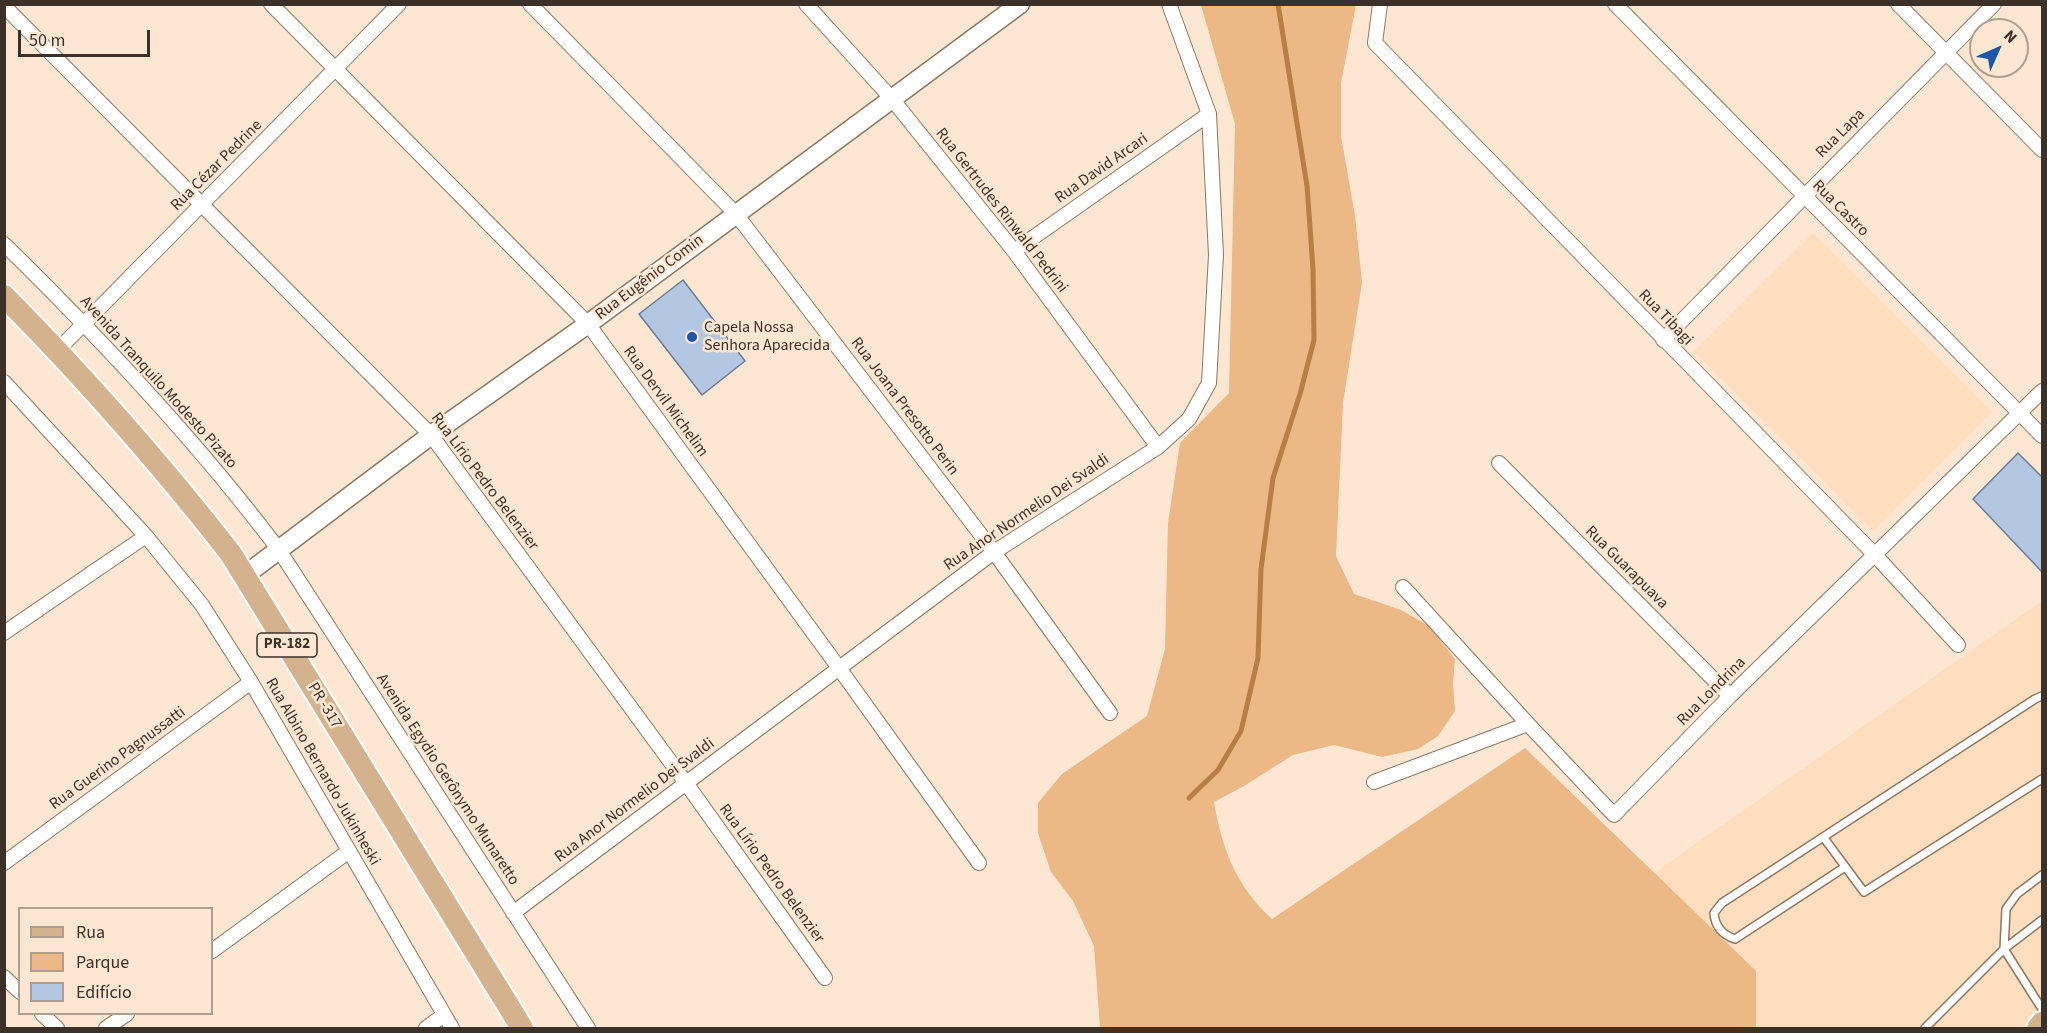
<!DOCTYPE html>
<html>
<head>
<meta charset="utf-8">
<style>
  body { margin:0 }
  #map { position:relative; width:2047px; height:1033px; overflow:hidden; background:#fde7d3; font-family:"Source Sans 3",sans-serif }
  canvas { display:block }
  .frame { position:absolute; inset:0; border:6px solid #3c3128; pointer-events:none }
  .legend { position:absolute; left:18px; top:907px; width:195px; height:108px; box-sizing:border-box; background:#fde7d3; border:2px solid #b09e8f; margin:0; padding:8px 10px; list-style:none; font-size:18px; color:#3c3128 }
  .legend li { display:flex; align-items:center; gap:12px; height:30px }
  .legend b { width:30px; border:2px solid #b09e8f }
  .north { position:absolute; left:1969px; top:18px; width:60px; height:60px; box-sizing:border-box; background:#fde7d3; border:2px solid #b09e8f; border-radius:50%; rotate:45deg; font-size:16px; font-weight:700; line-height:24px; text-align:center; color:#3c3128 }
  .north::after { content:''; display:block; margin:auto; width:21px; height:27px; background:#1b57a8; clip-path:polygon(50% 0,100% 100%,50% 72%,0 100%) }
  .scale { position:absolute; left:18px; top:30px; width:132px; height:27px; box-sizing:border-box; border:3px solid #3c3128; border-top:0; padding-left:8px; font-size:18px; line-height:21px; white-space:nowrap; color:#3c3128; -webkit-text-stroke:4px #fde7d3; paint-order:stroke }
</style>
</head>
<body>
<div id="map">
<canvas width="2047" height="1033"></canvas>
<div class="frame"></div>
<ul class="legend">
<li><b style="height:8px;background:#d4b28e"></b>Rua</li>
<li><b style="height:16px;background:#ebb886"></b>Parque</li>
<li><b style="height:16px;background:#b3c7e2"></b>Edifício</li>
</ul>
<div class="north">N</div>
<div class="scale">50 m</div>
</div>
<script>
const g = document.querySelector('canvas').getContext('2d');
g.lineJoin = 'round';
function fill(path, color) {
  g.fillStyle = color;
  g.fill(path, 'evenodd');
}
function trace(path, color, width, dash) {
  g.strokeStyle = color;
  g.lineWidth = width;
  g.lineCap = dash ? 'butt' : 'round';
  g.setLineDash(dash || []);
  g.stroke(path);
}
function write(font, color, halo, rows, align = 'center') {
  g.font = font + ' "Source Sans 3",sans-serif';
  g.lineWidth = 5;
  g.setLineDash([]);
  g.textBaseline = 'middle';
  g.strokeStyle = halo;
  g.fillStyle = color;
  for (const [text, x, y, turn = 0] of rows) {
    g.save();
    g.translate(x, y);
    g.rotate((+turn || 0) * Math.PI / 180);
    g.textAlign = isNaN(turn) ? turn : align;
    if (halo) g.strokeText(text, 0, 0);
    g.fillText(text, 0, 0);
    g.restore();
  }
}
fill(new Path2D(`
  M1813,233L1992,412L1873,531L1694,351Z
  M2042,601V1005L2024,1028H1756L1755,971L1654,873Z`), '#fedebf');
fill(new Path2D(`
  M1201,5H1356L1341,83V136L1355,216L1362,282L1343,403L1336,556L1354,594L1401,610L1429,626L1455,659L1453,683L1455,711L1438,736L1418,749L1382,757L1334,745L1293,755L1244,786L1214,802C1222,849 1236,886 1272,919L1525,748L1756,971V1028H1100L1094,946L1073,901L1051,872L1038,833V803L1062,774L1147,716L1165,649L1168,523L1180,443L1229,393L1235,124Z`), '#ebb886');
trace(new Path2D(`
  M1189,798L1218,770L1241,731L1258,658L1261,569L1273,478L1300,394L1314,340L1313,269L1307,186L1278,4`), '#b57f45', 5);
const building = new Path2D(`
  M683,280L745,361L702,395L639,314Z
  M2018,453L2043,478V573L1973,499Z`);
fill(building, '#b3c7e2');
trace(building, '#6a7b95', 1.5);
const service = new Path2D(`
  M1824,838L1864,892L2042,779
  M1845,867L1735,939C1723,935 1715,927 1714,913L1722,903L2035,699L2042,696
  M2042,920L2004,949L2042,1009
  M1925,1028L2004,949L2006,909L2017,894L2042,875`);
const minor = new Path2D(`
  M271,4L588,324L839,668L979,863
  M530,4L736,214L994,552L1110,713
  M806,4L892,99L1014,251L1158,447
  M1380,4L1375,43L1874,554L1958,645
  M1615,4L2042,436
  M1898,4L2042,150
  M4,6L431,435L686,783L825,978
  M4,244C102,340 197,441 279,550L588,1028
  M1014,251L1209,114
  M1663,340L1994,4
  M58,350L399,4
  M4,382L146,536L202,605L251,682L452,1028
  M1499,463L1730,696
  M1403,587L1528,724
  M4,633L146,536
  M1374,782L1528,724L1614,815L1730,696L2042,391
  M4,863L251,682
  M513,913L994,552L1158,447L1189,419L1209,383L1216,255L1209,114L1169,4
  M212,951L349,851
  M4,977L20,992
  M42,1014L57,1028
  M106,1028L127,1014
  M426,1028L444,1015`);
const tertiary = new Path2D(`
  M244,576L431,435L588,324L1020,4`);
const primary = new Path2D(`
  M4,296C85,378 160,463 231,554L522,1028
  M2038,1028L2042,1023`);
trace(service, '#8e7760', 10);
trace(minor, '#8e7760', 16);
trace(tertiary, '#8e7760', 21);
trace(primary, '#fff', 26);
trace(service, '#fff', 7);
trace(minor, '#fff', 14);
trace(tertiary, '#fff', 18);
trace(primary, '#d4b28e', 22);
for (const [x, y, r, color] of [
  [692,337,6,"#1b57a8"]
]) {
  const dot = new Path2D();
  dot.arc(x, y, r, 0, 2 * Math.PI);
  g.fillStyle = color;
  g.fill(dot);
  trace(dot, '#fde7d3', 2);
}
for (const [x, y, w] of [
  [287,645,60]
]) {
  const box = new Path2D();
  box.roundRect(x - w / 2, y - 12, w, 24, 4.5);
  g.fillStyle = '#fde7d3';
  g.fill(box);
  trace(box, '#3c3128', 1.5);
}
write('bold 15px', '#3c3128', null, [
  ["PR-182",287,645]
]);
write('16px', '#3c3128', '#fde7d3', [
  ["Rua Lapa",1841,134,-45],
  ["Rua Cézar Pedrine",217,166,-45],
  ["Rua David Arcari",1102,169,-35],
  ["Rua Castro",1840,209,45],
  ["Rua Gertrudes Rinwald Pedrini",1001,211,52],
  ["Rua Eugênio Comin",650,278,-37],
  ["Rua Tibagi",1665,318,46],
  ["Avenida Tranquilo Modesto Pizato",158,383,48],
  ["Rua Dervil Michelim",665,402,54],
  ["Rua Joana Presotto Perin",904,407,53],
  ["Rua Lírio Pedro Belenzier",484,482,53],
  ["Rua Anor Normelio Dei Svaldi",1027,513,-34],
  ["Rua Guarapuava",1626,568,45],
  ["Rua Londrina",1712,692,-45],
  ["PR -317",324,706,59],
  ["Rua Guerino Pagnussatti",118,759,-36],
  ["Rua Albino Bernardo Jukinheski",322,772,60],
  ["Avenida Egydio Gerônymo Munaretto",447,780,57],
  ["Rua Anor Normelio Dei Svaldi",635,801,-37],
  ["Rua Lírio Pedro Belenzier",771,874,54]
]);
write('16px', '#3c3128', '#fde7d3', [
  ["Capela Nossa",704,328],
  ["Senhora Aparecida",704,346]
], 'left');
</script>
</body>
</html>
